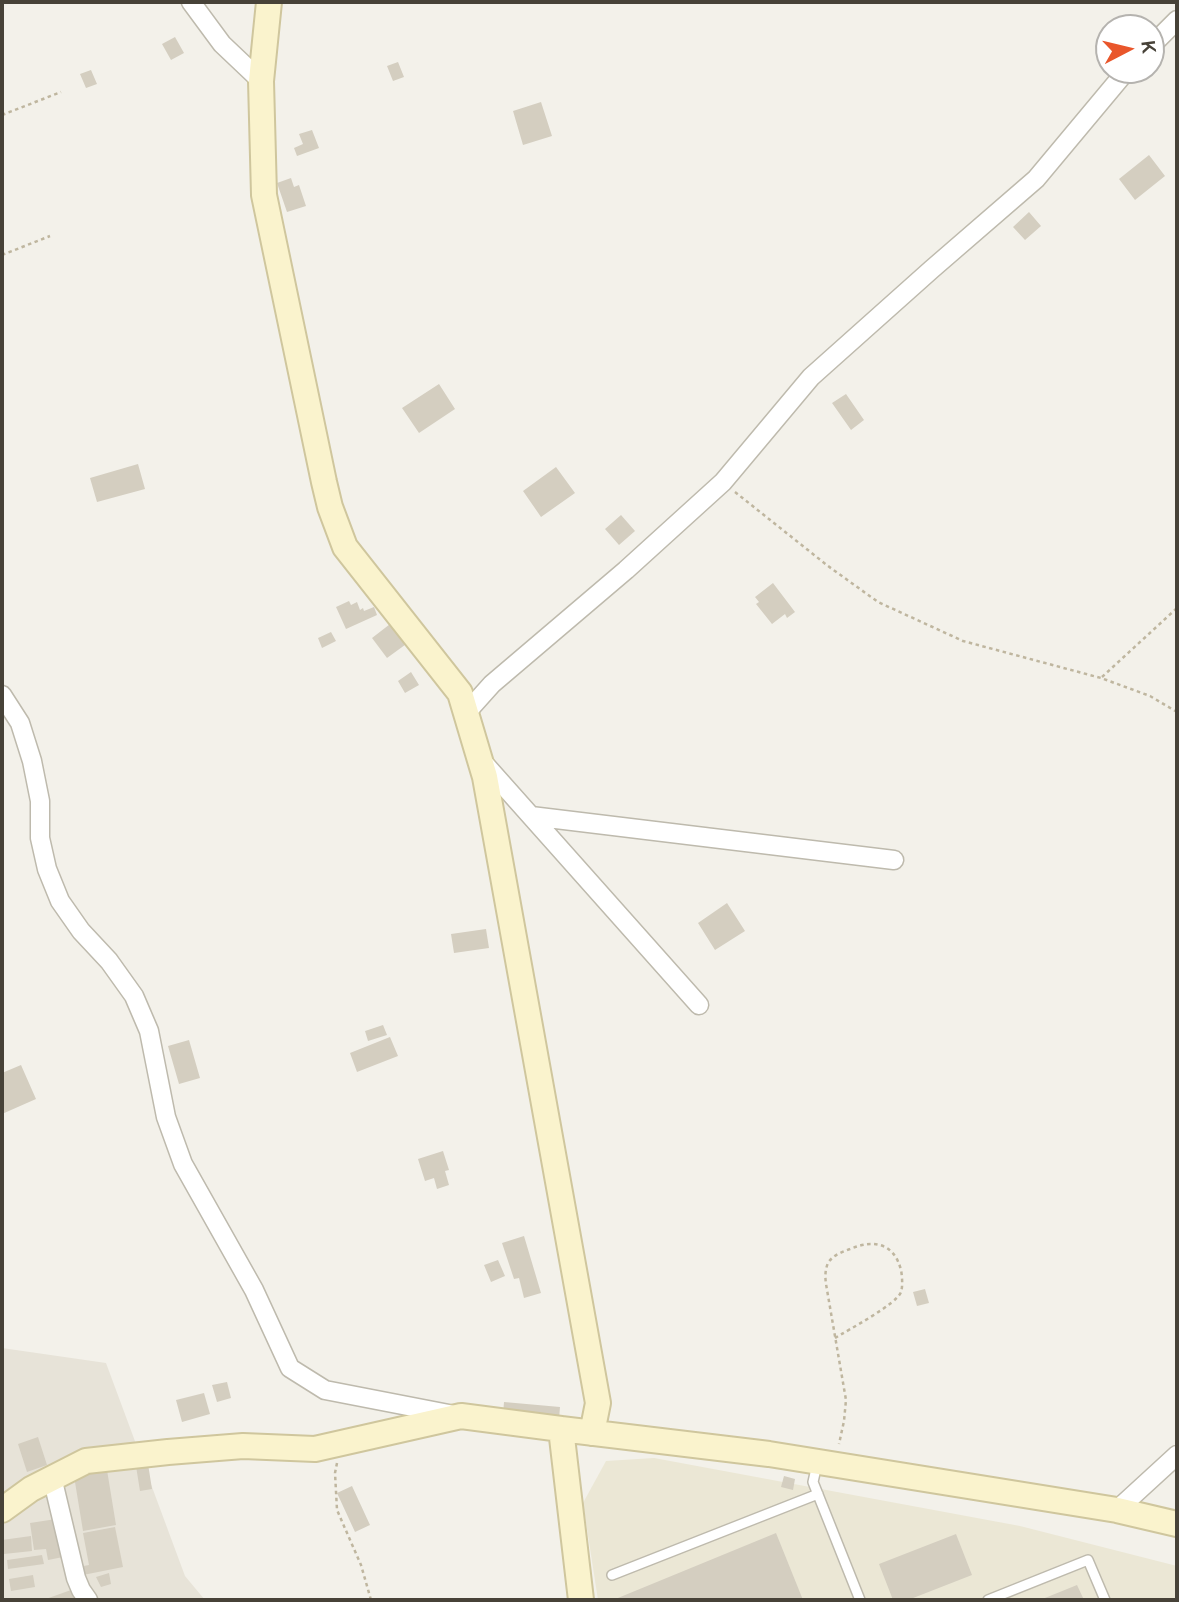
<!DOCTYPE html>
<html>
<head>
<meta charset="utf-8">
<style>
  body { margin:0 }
  #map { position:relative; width:1179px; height:1602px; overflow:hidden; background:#f3f1ea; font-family:Raleway,sans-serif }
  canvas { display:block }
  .frame { position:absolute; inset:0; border:4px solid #474238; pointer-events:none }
  .north { position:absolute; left:1095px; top:14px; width:70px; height:70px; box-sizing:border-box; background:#fff; border:2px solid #b5b3af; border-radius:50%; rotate:83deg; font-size:19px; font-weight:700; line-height:28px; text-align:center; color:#474238 }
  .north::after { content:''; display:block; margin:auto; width:24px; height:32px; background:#e9562b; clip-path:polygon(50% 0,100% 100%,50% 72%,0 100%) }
</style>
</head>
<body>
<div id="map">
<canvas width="1179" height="1602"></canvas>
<div class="frame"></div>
<div class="north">K</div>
</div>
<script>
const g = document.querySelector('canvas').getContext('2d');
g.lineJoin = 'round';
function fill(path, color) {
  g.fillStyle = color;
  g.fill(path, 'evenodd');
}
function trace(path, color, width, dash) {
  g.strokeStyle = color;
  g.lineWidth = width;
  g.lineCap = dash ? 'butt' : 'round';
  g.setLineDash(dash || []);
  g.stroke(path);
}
fill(new Path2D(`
  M2,1348L106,1363L185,1576L205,1600H2Z`), '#e7e3d8');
fill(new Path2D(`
  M654,1458L1020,1526L1177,1566V1600H598L583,1503L606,1461Z`), '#ebe7d5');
fill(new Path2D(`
  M175,37L184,53L171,60L162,44Z
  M398,62L404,77L393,81L387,66Z
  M91,70L97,84L86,88L80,74Z
  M541,102L552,136L523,145L513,111Z
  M312,130L319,148L297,156L294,148L303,144L299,134Z
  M1149,155L1165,176L1135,200L1119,179Z
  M291,178L294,187L299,185L306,206L287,212L277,183Z
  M1029,212L1041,226L1025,240L1013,227Z
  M439,384L455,409L419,433L402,408Z
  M846,394L864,420L851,430L832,403Z
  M138,464L145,489L97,502L90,478Z
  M556,467L575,493L541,517L523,491Z
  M621,515L635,531L619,545L605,529Z
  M773,583L795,612L787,618L785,614L772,624L756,604L759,602L755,597Z
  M349,601L351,605L357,602L360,610L363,608L364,611L374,607L377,615L346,629L336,607Z
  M394,621L409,642L387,658L372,638Z
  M331,632L336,641L322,648L318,638Z
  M411,672L419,685L405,693L398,681Z
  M727,903L745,931L715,950L698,923Z
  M486,929L489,948L454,953L451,934Z
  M383,1025L387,1035L368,1041L365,1031Z
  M390,1037L398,1056L357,1072L350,1053Z
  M189,1040L200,1078L179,1084L168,1046Z
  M21,1065L36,1099L2,1114V1073Z
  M443,1151L449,1170L445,1171L449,1185L437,1189L434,1178L425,1181L418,1159Z
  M524,1236L541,1293L524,1298L519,1278L514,1279L502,1243Z
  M498,1260L505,1276L491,1282L484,1265Z
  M925,1289L929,1303L917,1306L913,1292Z
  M227,1382L231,1398L217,1402L212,1385Z
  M204,1393L210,1414L182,1422L176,1400Z
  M504,1402L560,1407L559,1419L503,1415Z
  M38,1437L47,1465L27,1472L18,1444Z
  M148,1464L152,1489L140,1491L136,1466Z
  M107,1470L116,1525L83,1531L74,1476Z
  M784,1476L795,1479L793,1490L781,1487Z
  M352,1486L370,1525L355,1532L337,1493Z
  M56,1519L63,1557L48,1560L46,1549L34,1550L30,1523Z
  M115,1527L123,1567L83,1575L78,1567L89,1565L83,1533Z
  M776,1533L803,1600H613Z
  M956,1534L972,1575L908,1600H893L879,1564Z
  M31,1536L32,1551L4,1554L2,1540Z
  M42,1555L44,1564L8,1569L7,1560Z
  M109,1573L111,1584L101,1587L96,1577Z
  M33,1575L35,1587L11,1591L9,1579Z
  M1077,1585L1084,1600H1040Z
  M71,1590L75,1600H43Z`), '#d4cec0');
const lane = new Path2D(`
  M817,1464L813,1482L860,1600
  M612,1575L818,1494
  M988,1600L1088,1560L1105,1600`);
const street = new Path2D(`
  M191,2L222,44L261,81
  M1151,46L1177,20
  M2,695L20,723L32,761L40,801V838L47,869L60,901L81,931L109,961L134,996L149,1031L166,1117L183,1164L254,1290L290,1368L325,1390L454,1415
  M466,713L492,684L626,570L723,482L811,377L932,269L1036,179L1127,70
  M481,760L699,1005
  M531,816L894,860
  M52,1477L76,1578L81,1590L88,1600
  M1117,1510L1177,1455`);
const secondary = new Path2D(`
  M269,2L261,81L264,195L324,482L330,507L345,547L460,693L485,777L598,1403L592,1433
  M2,1510L31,1489L86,1461L168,1452L243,1446L315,1449L461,1416L561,1429
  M581,1600L561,1429L769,1454L1117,1510L1177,1524`);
trace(lane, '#bebaad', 12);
trace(street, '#bebaad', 21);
trace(secondary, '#cfc69d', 28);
trace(new Path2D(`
  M2,115L61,92
  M2,255L50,236
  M735,492L828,566L878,602L963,641L1101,678L1150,696L1177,712
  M1102,677L1177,608
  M835,1338C848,1330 897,1304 901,1292C903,1286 902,1275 901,1270C894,1243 874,1239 850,1249C842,1252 833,1255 828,1263C825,1270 825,1277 826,1284L846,1400L844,1421L839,1444
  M337,1463L335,1473L337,1510L361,1565L371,1600`), '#bfb69f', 2.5, [3.5, 3.5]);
trace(lane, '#fff', 9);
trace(street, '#fff', 18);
trace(secondary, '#faf3cd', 24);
</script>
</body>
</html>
